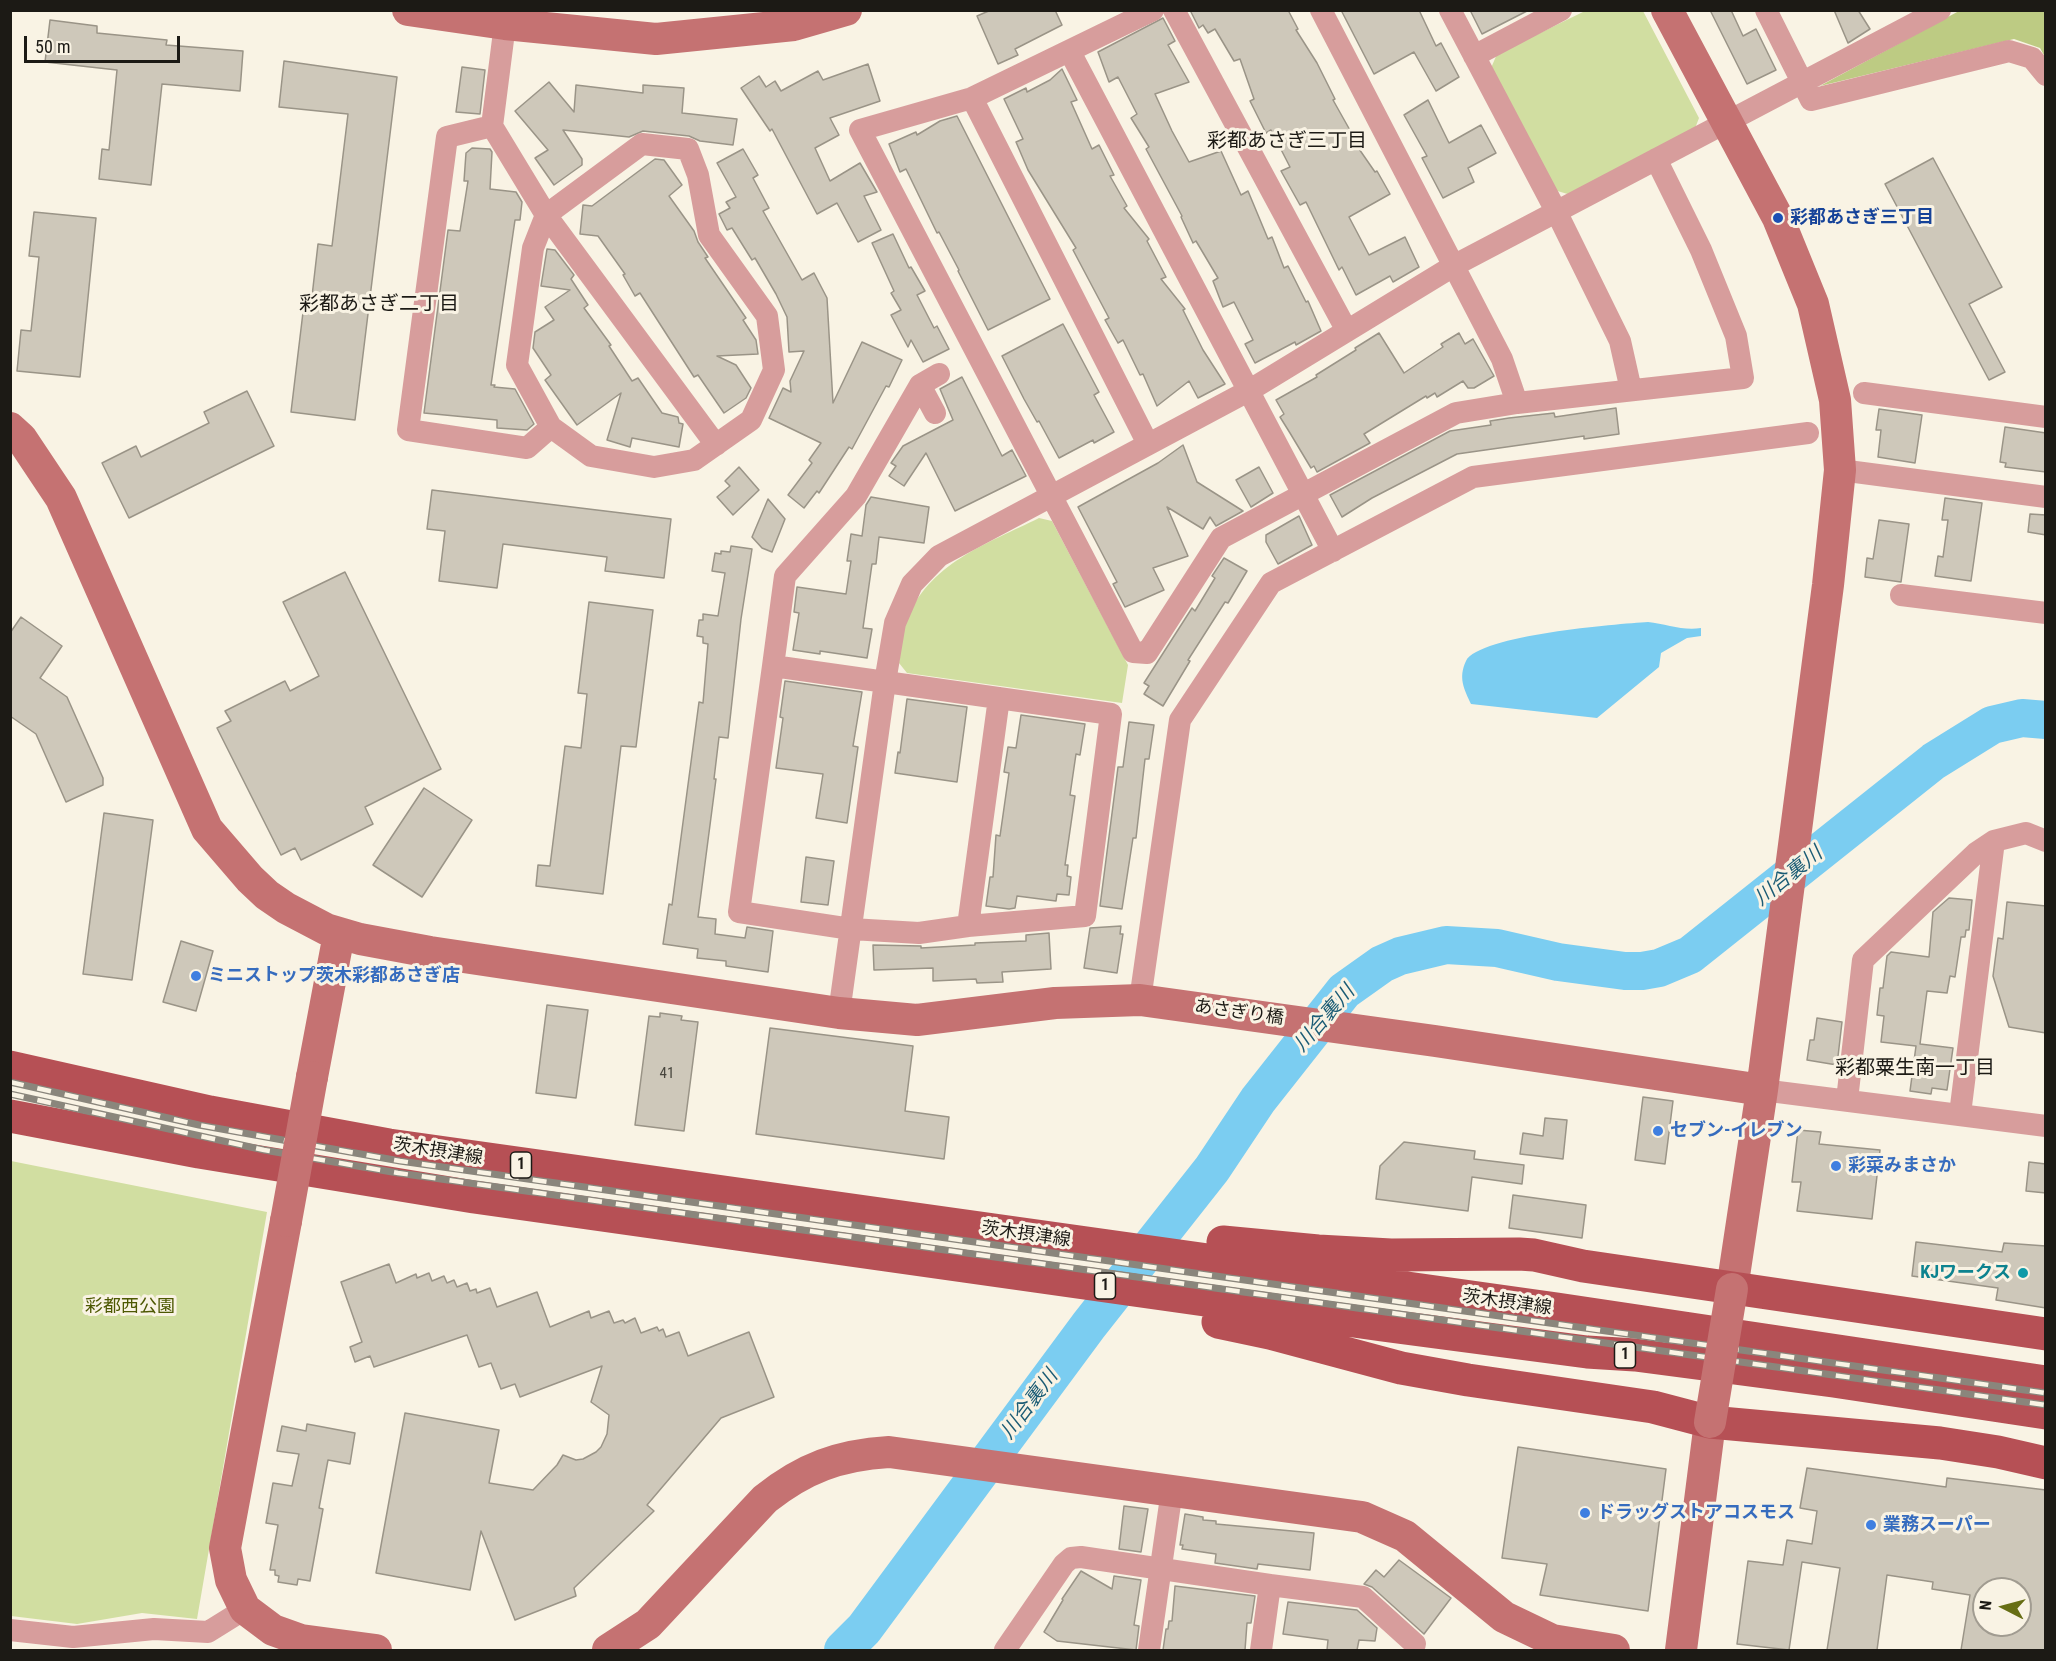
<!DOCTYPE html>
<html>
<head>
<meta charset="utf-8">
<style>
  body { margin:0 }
  #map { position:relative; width:2056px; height:1661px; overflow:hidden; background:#f9f3e4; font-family:"Roboto Condensed",sans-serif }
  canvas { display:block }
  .frame { position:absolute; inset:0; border:12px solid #1c1a15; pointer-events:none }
  .north { position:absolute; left:1972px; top:1577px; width:60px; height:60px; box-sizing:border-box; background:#f9f3e4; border:2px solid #a19c91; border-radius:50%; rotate:276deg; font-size:16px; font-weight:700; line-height:24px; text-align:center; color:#1c1a15 }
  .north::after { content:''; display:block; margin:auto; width:21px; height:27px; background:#676e14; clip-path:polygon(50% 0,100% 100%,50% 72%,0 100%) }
  .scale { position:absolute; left:24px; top:36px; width:156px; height:27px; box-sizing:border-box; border:3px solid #1c1a15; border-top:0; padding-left:8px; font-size:18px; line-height:21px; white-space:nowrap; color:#1c1a15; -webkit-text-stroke:4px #f9f3e4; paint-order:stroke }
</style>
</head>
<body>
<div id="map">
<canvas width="2056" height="1661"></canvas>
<div class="frame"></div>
<div class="north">N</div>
<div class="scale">50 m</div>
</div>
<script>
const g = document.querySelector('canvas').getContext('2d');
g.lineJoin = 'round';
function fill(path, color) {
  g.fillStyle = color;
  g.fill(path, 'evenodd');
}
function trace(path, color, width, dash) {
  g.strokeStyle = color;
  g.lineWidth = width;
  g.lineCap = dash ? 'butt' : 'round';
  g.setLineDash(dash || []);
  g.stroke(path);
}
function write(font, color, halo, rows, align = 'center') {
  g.font = font + ' "Roboto Condensed","Noto Sans JP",sans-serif';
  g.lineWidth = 6;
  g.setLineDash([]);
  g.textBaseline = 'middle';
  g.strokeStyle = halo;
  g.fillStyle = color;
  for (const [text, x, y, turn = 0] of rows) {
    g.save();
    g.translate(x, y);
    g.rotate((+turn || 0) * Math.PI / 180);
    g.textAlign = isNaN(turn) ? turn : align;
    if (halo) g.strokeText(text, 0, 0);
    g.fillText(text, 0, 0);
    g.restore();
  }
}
fill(new Path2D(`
  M1585,11H1643L1699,118L1694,131L1571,195L1554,190L1491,68L1497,54Z
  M1039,518L1052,521L1128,665L1122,703L907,673L899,663C901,650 901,634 906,622C928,563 987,544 1039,518Z
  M11,1161L267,1212L197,1619L142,1613L77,1624L11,1616Z`), '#d1dea1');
fill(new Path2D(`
  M1959,11H2045V57L2040,48L2014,39L1820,86Z`), '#bdcb83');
fill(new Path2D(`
  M1648,622C1666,624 1683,631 1701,628V636L1687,638L1661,653L1659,667L1597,718L1471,704C1464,689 1458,678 1466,661C1479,635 1617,624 1648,622Z`), '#7bcdf1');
trace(new Path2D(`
  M843,1650L864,1629L1089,1325L1212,1169L1258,1100L1344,991L1382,964L1400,956L1446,945L1497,948L1558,962L1625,971H1642L1659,968L1690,955L1934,761L1992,725L2022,718L2046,720`), '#7bcdf1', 38);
const building = new Path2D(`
  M991,10H1055L1062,25L1015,49L1018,55L998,64L977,16Z
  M1190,10H1288L1298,29L1296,30L1317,63L1335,99L1333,100L1351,132L1348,133L1375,172L1377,171L1390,194L1349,217L1369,255L1405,237L1419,267L1393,282L1390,276L1356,295L1342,267L1339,270L1306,202L1300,205L1281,171L1290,167L1271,130L1266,133L1250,101L1254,99L1240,59L1234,61L1215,29L1208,33L1203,25L1199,28Z
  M1341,10H1419L1436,46L1441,43L1459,77L1436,91L1414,52L1374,74Z
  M1470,10H1529L1482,34Z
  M1710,10H1731L1743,36L1756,29L1776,70L1747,84Z
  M1834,10H1858L1870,29L1848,43Z
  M1163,18L1175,41L1168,45L1189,82L1155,94L1172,131L1189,162L1221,151L1241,195L1248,191L1268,239L1272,237L1284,268L1288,266L1306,302L1308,301L1321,331L1296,345L1295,342L1255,363L1245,344L1253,340L1234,302L1223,307L1213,281L1218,278L1196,241L1193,243L1181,217L1182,216L1146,149L1149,147L1131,118L1137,114L1118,77L1109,82L1098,52Z
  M50,20L97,26V33L167,40L166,45L243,51L240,91L162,84L151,185L99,179L102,149L109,150L117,70L45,62Z
  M284,61L397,77L355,420L291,412L304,304L311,305L318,244L332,246L348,114L279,107Z
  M868,64L880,101L830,118L839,135L815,148L830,181L860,163L877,192L864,196L881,230L858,242L837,203L817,214L772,129L770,131L741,88L759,76L766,87L775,81L781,91L818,71L823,80Z
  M462,67L485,70L480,114L456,112Z
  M1062,69L1077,100L1071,102L1092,149L1099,145L1114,175L1110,176L1127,206L1124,208L1149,239L1147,241L1166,277L1161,279L1185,309L1183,310L1203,350L1225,384L1198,398L1189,381L1157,406L1143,374L1140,375L1123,340L1118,343L1105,320L1109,318L1073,250L1076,248L1028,170L1016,142L1023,139L1004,99L1026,88L1027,92L1050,80Z
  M549,82L574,112L576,85L643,93V85L684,88L682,113L737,119L733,145L700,141L689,136L643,131L629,137L563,130L582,159V165L554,185L535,158L548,150L515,111Z
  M1428,100L1449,143L1481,125L1496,153L1468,168L1474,182L1443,198L1422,158L1427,156L1404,115Z
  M957,116L1050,299L988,330L958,271L959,270L939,232L937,233L906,169L900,172L889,144L916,132L917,135L940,121Z
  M472,148L490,149L492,152L490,189L516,192L522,202L520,220H515L491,385H495L494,387L515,389L534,424L527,430L497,428V420L424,413L448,230L460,231L468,181H464L466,153Z
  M743,149L758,175L753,178L769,208L763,211L802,280L814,273L827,298L833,403L862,342L902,360L889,387L886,386L852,449L849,447L819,493L817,491L804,508L788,495L812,463L809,460L821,443L769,418L783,388L791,392L790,381L804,351L789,352L787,317L776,294L755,258L752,260L732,228L727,230L719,214L730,208L726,202L736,197L717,163Z
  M1933,158L2002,287L1969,304L2005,372L1989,380L1885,184Z
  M655,159L664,160L682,185L669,196L694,231L698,242L708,257L705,258L746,318L743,320L756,340L758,354L717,356L736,365L751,388L746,398L724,413L698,375L694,377L640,293L635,296L623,275L625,274L598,236L580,234L583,205L592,206Z
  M34,212L96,218L80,377L17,371L21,330L31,331L39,257L29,256Z
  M893,234L909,268L911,267L925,291L917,295L934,328L937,326L949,349L923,362L911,340L908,347L891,315L901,310L891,293L894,291L872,243Z
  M547,249L555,250L574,275L571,279L588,305L584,308L611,345L609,346L632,381L638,378L662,413L678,417L679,423L683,424L679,447L632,438L630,447L607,440L621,393L577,425L545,380L551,375L533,348L535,332L554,320L545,307L570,290L541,286Z
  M1063,324L1099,392L1094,395L1114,432L1094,443L1093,440L1059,458L1039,421L1037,422L1024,399L1002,356Z
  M1379,333L1404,373L1443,347L1441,344L1459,333L1465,344L1473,339L1494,376L1474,388H1468L1463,381L1437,397L1435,393L1427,398L1426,396L1364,434L1370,443L1317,472L1314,466L1311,468L1290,433L1280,417L1284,414L1276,400L1317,377L1316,375L1356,350L1355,348Z
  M962,377L1002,456L1012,450L1026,476L955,511L926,453L904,486L889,476L896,466L891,463L903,446L953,420L940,389Z
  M247,391L274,446L129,518L102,463L136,446L141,457L209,423L204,412Z
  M1616,408L1619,434L1584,439V436L1457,454L1372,498L1342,517L1330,495L1450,431L1491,425L1490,421L1509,418L1554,413L1555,417Z
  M1879,409L1922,415L1915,463L1878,457L1881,430H1876Z
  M2005,427L2046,433V472L2005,467L2006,463L2000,462Z
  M1183,445L1197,482L1243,511L1216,526L1210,517L1203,529L1167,507L1188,556L1153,568L1164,590L1125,607L1113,584L1117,582L1078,507L1158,463Z
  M739,467L759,490L733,515L717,497L730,486L725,481Z
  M1259,467L1273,493L1251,507L1236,480Z
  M432,490L671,519L664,578L605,571L607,557L503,544L497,588L439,581L445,531L427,529Z
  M871,497L929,507L924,543L879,537L876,564H872L863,628L872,629L867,658L820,651V654L793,650L799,613L794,612L797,587L846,594L851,561H847L851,534L862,536L866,505Z
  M1945,498L1982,503L1971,581L1935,576L1938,556L1943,557L1948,520H1942Z
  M768,499L785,519L772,552L762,548L752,537Z
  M2030,514L2046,515V535L2028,532Z
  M1299,516L1312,545L1278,564L1266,542V535Z
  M1879,520L1909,524L1901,582L1865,577L1867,558L1873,559Z
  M731,546L752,549L741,619L728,738L719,737L714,779H716L698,917L716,919L715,934L745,938L747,927L773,931L768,972L726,966V961L697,958L698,949L663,944L669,904L672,905L699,702L703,703L708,644L703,643V637L697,636L699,620H703V614L718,616L725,573L712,571L715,553L721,554V551L730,552Z
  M1224,558L1247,571L1228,603L1225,602L1188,660L1190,661L1163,706L1144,694L1149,686L1144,683L1192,608L1195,611L1215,578L1212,576Z
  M345,572L441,769L365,807L373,824L301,860L295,848L281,855L217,728L231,721L225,711L285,681L290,691L319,676L283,602Z
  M589,602L653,610L636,747L621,746L603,894L536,886L538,865L550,866L565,746L581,748L587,694L578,693Z
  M21,617L62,646L40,678L67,697L103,778V785L66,802L36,734L10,716V633Z
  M785,681L862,692L853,746L858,747L847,823L816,818L823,774L776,768L783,718L780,717Z
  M907,699L967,707L957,782L895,773L898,752L900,753Z
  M1021,715L1085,724L1080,755L1076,754L1070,795L1075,796L1065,865H1068L1067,876L1071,877L1069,895L1057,894L1056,901L1017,896L1015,908L1009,909L986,906L990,877H993L996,835L1000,836L1009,773L1004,772L1008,747L1016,748Z
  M1129,722L1154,725L1149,759H1145L1136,838H1133L1122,909L1100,906L1118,767H1123Z
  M424,788L472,820L422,897L373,865Z
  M104,813L153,820L132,980L83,974Z
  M806,857L834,861L828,905L801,902Z
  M1949,898L1972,900L1969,930H1966L1965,937H1961L1955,977L1950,976L1947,993L1927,991L1920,1044L1953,1048L1947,1090L1932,1088L1931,1094L1910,1091L1916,1046L1881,1042L1884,1016L1877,1015L1880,988H1883L1887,956L1891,952L1929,957L1933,912Z
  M2007,902L2046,906V1033L2009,1027L1993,976L1998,938L2003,939Z
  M1121,926L1120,934H1123L1117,973L1084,968L1090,928Z
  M1049,933L1051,969L1002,972L1003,982L977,983L976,979L933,981V968L874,970L873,945L921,946V948L975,945V943L1026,941V935Z
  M181,941L213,951L196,1011L163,1002Z
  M547,1005L588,1010L576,1098L536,1093Z
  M660,1013L682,1016L681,1020L698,1022L684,1131L635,1125L649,1016L660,1017Z
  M1817,1018L1842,1022L1837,1065L1807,1060L1810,1040H1814Z
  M770,1028L913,1046L905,1111L949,1117L944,1159L756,1134Z
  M1643,1097L1673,1101L1665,1164L1635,1160Z
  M1545,1118L1567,1120L1563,1159L1520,1154L1523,1133L1543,1136Z
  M1798,1130L1821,1132L1819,1144L1880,1150L1872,1219L1797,1211L1801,1182H1792Z
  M1404,1142L1475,1151L1474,1159L1524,1165L1522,1184L1472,1177L1468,1211L1376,1199L1380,1166Z
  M2029,1162L2046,1164V1193L2026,1191Z
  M1513,1195L1586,1205L1582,1238L1509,1228Z
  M1916,1242L2002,1252L2004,1243L2046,1246V1308L1996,1300L1998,1288L1912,1276Z
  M389,1264L396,1283L416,1274L417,1278L429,1273L432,1281L444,1276L447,1283L454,1280L457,1287L467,1283L470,1291L476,1289L477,1293L490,1288L497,1307L537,1292L550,1327L589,1311L591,1318L609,1311L614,1323L623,1320L625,1323L635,1318L641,1333L657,1327L659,1331L663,1329L666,1337L679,1332L688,1356L749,1332L774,1397L721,1418L647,1505L654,1511L574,1588L576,1596L515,1620L481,1531L470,1590L376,1573L405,1413L499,1430L489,1483L533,1490L557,1465L563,1455L576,1460L583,1459L596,1452L601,1447L607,1434L609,1415L591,1402L602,1366L520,1397L515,1384L501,1389L491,1363L479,1367L467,1335L374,1367L370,1356L355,1362L350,1347L362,1342L341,1282Z
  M307,1424L355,1433L350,1464L328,1460L319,1508L323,1509L310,1581L298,1579L297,1585L278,1582L279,1576L275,1575V1570H270L278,1525L266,1523L273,1483L292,1486L299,1454L277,1451L282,1426L306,1431Z
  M1518,1447L1666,1469L1648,1611L1540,1595L1547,1564L1502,1558Z
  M1807,1468L1946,1487L1947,1478L2046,1490V1650H1961L1970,1595L1932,1589L1933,1582L1887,1575L1877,1650H1827L1840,1568L1802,1562L1789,1650L1737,1644L1748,1561L1783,1565L1787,1540L1812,1544L1817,1511L1800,1508ZM1984,1589H2020V1625H1984Z
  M1124,1506L1148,1509L1141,1552L1119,1549Z
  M1185,1514L1203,1517V1520L1216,1521V1524L1314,1533L1310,1570L1258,1564L1257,1569L1215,1563L1216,1554L1182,1549L1183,1545H1180Z
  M1399,1560L1451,1598L1424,1634L1372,1587L1364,1584L1376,1570L1384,1577Z
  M1081,1571L1112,1589L1114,1576L1141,1580L1134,1625L1139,1626L1136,1650L1057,1641L1044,1632L1063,1600L1062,1599Z
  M1175,1586L1255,1596L1251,1623H1247L1245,1650H1163L1166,1629H1168L1169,1621H1172Z
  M1288,1602L1357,1610L1377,1628L1375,1641L1359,1640L1357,1650H1327L1328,1640L1283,1634Z`);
fill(building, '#cec8ba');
trace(building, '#9a9487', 1.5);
trace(new Path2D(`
  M1153,10L972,98L860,130L1133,652L1147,653L1221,538L1456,413L1517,403L1743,378L1736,336L1701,250L1656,159
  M1174,10L1347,331
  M1321,10L1502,359L1517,403
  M1450,10L1556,211L1620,341L1631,390
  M1766,10L1811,100L2009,51L2032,58L2046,75
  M505,24L492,126L546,215L716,445
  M1070,52L1333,551
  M1474,56L1561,10
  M972,98L1148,444
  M492,126L447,137L408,430L527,448L551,427
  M642,144L688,149L698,175L709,235L767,316L774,370L751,420L694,460L654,467L591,456L551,427L517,365L533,248L546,215Z
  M920,385L935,413
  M1864,393L2046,417
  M1840,470L2046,497
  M1901,595L2046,613
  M773,666L1111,714L1085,916L968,926L919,933L851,929L739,912Z
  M773,666L785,576L856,496L920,385L939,374
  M968,926L999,698
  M1140,1000L1180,720L1271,583L1473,477L1808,433
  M839,1013L885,682L895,623L912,584L939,556L1250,390L1455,265L1940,10
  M1762,1090L2046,1126
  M1847,1100L1863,960L1976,853L1994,841L2026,833L2046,841
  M1960,1114L1994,841
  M1270,1585L1363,1597L1415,1644
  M10,1630L73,1637L154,1629L208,1632L245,1609
  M1005,1650L1064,1564L1071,1558L1081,1557L1270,1585L1261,1650
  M1149,1650L1172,1490`), '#d79d9c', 22);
trace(new Path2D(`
  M408,10L505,24L656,39L794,25L846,10
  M1667,10L1778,218L1813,304L1835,400L1840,470L1828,585L1762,1090L1732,1289
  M10,428L21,438L61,498L207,829L250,879L267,895L286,908L326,929L360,939L430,952L839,1013L917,1020L1055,1003L1140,1000L1435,1041L1762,1090
  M312,1077L339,934
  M286,1221L225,1548L231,1580L245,1609L273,1630L301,1640L376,1650
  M608,1650L648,1624L765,1499C804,1468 839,1455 889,1452L1362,1517L1405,1536L1504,1617L1552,1640L1614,1650
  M1681,1650L1710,1422`), '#c57272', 32);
trace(new Path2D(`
  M10,1067L210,1112L389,1145L1557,1309L2046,1382
  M10,1116L199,1152L474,1197L1382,1325L1587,1352L1635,1355L1833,1381L2046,1413
  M1223,1242L1318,1251L1391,1255L1519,1254L1534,1255L1583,1266L2046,1334
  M1218,1322L1270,1333L1401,1368L1468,1380L1653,1407L1710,1422L1940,1443L1998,1452L2046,1463`), '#b65055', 33);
const rail = new Path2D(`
  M10,1082L199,1125L400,1161L2046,1393
  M10,1094L264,1150L398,1173L2046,1405`);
trace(rail, '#8a867c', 7);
trace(rail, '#f9f3e4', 4.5, [14]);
trace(new Path2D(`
  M286,1221L312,1077
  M1710,1422L1732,1289`), '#c57272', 32);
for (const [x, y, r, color] of [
  [1778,218,6,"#1a4fb4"],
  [196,976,6,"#3f7fe0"],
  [1658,1131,6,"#3f7fe0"],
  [1836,1166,6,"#3f7fe0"],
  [2023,1273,6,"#0f9aa8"],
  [1585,1513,6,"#3f7fe0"],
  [1871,1525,6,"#3f7fe0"]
]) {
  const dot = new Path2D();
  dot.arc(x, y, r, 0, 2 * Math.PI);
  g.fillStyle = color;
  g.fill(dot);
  trace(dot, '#f9f3e4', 2);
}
write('15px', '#48463e', null, [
  ["41",667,1074]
]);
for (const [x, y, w] of [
  [521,1165,21],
  [1105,1286,21],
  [1625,1355,21]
]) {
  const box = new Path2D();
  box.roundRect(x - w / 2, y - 13, w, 26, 4.5);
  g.fillStyle = '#f9f3e4';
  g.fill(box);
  trace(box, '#1c1a15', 1.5);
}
write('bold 16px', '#1c1a15', null, [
  ["1",521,1165],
  ["1",1105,1286],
  ["1",1625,1355]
]);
write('bold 18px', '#164399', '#f9f3e4', [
  ["彩都あさぎ三丁目",1790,218]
], 'left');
write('bold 18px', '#366cbe', '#f9f3e4', [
  ["ミニストップ茨木彩都あさぎ店",208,976],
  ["セブン-イレブン",1670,1131],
  ["彩菜みまさか",1848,1166],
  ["ドラッグストアコスモス",1597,1513],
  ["業務スーパー",1883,1525]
], 'left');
write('18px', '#1c1a15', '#f9f3e4', [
  ["あさぎり橋",1239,1013,8],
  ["茨木摂津線",438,1152,9],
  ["茨木摂津線",1026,1235,8],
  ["茨木摂津線",1507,1303,8]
]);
write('bold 18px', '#0d838f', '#f9f3e4', [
  ["KJワークス",2011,1273]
], 'right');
write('18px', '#4d5802', '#f9f3e4', [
  ["彩都西公園",130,1307]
]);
write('20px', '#1c1a15', '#f9f3e4', [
  ["彩都あさぎ三丁目",1287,142],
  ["彩都あさぎ二丁目",379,305],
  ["彩都粟生南一丁目",1915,1069]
]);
write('italic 20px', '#1b5c75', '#f9f3e4', [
  ["川合裏川",1789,877,-39],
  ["川合裏川",1325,1019,-49],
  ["川合裏川",1030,1405,-53]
]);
</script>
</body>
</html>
